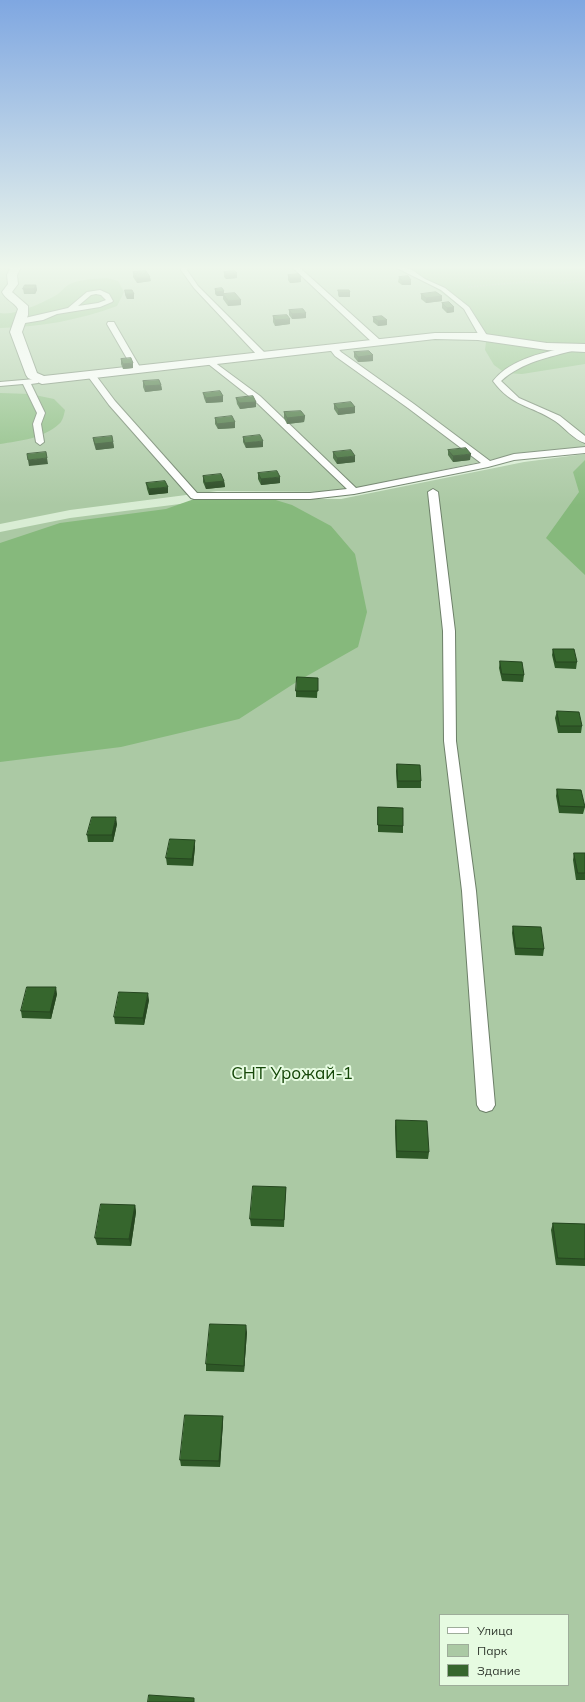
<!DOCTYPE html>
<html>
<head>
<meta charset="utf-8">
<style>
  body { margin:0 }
  #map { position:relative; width:585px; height:1702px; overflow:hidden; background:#d9edd4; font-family:Mulish,sans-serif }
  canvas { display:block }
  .legend { position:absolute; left:439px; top:1614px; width:130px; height:72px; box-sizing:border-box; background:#e6fbe1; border:1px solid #9ead9a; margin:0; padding:5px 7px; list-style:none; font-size:12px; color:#31392f }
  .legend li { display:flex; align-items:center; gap:8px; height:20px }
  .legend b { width:20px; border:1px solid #9ead9a }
</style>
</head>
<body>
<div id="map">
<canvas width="585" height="1702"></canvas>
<ul class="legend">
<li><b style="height:5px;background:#fff"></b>Улица</li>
<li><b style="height:11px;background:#abc9a4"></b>Парк</li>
<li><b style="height:11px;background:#36662d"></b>Здание</li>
</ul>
</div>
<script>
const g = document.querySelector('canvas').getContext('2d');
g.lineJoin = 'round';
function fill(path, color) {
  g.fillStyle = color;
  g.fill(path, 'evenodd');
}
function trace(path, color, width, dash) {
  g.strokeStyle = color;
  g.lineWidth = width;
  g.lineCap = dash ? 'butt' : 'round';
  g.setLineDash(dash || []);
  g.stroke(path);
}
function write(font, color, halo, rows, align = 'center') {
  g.font = font + ' Mulish,sans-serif';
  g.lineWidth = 4;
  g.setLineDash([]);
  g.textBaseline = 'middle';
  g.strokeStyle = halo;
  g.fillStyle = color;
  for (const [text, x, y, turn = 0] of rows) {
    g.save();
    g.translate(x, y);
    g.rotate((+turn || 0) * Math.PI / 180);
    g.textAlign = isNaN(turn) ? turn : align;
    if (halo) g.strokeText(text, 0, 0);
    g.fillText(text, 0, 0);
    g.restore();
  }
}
fill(new Path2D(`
  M0,267H585V451L514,455L336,492L217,491L70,510L0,524Z
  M585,454V1702H0V532L70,518L219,499H341L524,462ZM440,1615H568V1685H440Z`), '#abc9a4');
fill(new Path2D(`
  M401,267H585V364L522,374L505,373L494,365L485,350L487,334L468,313L412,270Z
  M107,278L118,281L124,292L117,306C79,320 41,327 0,328V313C15,316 45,302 58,294C62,291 65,286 70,284C82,279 94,279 107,278Z
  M0,393L30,394L54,399L65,410C64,414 63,421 59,424C44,438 20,441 0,444Z
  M585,460V575L546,538L579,492L573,472Z
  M229,493L266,497L292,505L331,526L355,554L367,612L358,647L298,681L239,719L121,747L0,762V543L60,523L166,509L197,498Z`), '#86b97c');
const lane = new Path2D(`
  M181,267H187V270L198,286L265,353V357H259L194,288L181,270Z
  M292,267H299L380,340V344H374Z
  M395,267H405L412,270L425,279L445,288L469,307L488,337L487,339H481L464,309L441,290Z
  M100,290L109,294L113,301L112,302L100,307L57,314L43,320L19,324L15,322L16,320L68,308L87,292ZM96,294L101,295L106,300L98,303L78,306L91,295Z
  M108,322H114L115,324L141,369L140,371H137L133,369L107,324Z
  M329,345H335L341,352L414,404L490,461L514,454L585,447V453L514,460L488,467L354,494L310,499H194L191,498L109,405L87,375L88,373H94L115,401L197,493H310L347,489L254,400L207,363L206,361L210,359L260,396L356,488L481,463L408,408L335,356L328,347Z
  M573,346H576V350C549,357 522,362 501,381L519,398L560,416L585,436V443C574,440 564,427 555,421C531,405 512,407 493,381C511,358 546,352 573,346Z
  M35,379L39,381L38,383L31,384L45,413L41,424L44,442L40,445L36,442L33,424L37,413L23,384L0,386V382Z
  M433,489L438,492L455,631L456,741L476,891L495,1105L492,1110L486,1112L480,1110L477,1105L462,891L444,741L443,631L428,492Z`);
const street = new Path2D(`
  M11,267H21L17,275L18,284L12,292L28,306V315L22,332L37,373L44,376L435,333H478L547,343L585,344V352L547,350L478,340L435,339L42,384L28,378L26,375L10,332L18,309C14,302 6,300 2,292L8,284L7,275Z`);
trace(lane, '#6c7f68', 2);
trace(street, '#6c7f68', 2);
trace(new Path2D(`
  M468,287L523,282L562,283L585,281`), '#a0af9c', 1.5, [1.5, 1.5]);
fill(lane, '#fff');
fill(street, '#fff');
fill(new Path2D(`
  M133,272L151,281L137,283L133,277Z
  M224,272L237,273V278L226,279L224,277Z
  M288,275L301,277V282L290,283L288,280Z
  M399,277L411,285H402L398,282Z
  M36,285L37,290L35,294H24L23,289Z
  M215,289L224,291V294L241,300V305L228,306L223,299V296H217L215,294Z
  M125,290L134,299H127L125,295Z
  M338,290L350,292V297H339L338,295Z
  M421,294L442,296V301L426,303L421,299Z
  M442,303L454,307V312L447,313L442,308Z
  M289,310L306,318L292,319L289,315Z
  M273,316L290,324L275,326L273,322Z
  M373,317L387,320V325L378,326L373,322Z
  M354,352L373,355V361L358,362L354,357Z
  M121,359L133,368L123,369L121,364Z
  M143,381L161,385L162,390L145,392L143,387Z
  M203,393L223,396V402L206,403L204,398Z
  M236,398L256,402V407L240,409L237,404Z
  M334,404L355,407V413L338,415L334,409Z
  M284,412L305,416L304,422L287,424L284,418Z
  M215,418L235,422V428L218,429L215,424Z
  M243,437L263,447L246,448L243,442Z
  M93,438L113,442L114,448L96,450L94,444Z
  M448,450L470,460L453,462L448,455Z
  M333,452L355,462L337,464L333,458Z
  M258,473L280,483L261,485L258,479Z
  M203,476L224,481L225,487L206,489L203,482Z
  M146,483L168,493L149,495L147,489Z
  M553,649L577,662L576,669L555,668L552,655Z
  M500,661L524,675L523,682L502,681L499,668Z
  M318,678L317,698L296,697V691Z
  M557,711L582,726L581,733H558L555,718Z
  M397,764L421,781V788H397L396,771Z
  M557,789L585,807L583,814L559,813L556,796Z
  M378,807L403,826V833L378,832Z
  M117,824L113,842H88L87,835Z
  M195,847L193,866L167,865L166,858Z
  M574,853H585V880H576L573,860Z
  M513,926L544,949L543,956L515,955L512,933Z
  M57,994L51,1019L22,1018L21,1011Z
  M149,1000L144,1025L115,1024L114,1017Z
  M396,1120L429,1152L428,1159L396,1158L395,1127Z
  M286,1187L284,1227L251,1226L250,1219Z
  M135,1205L136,1212L131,1246L97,1245L95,1238Z
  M553,1223L585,1224V1266L556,1265L551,1230Z
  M247,1332L244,1372L206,1371V1364Z
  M223,1416V1422L220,1467L181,1466L180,1460Z`), '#2e5827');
fill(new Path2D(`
  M237,273V278L226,279L225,274Z
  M150,277L151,281L137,283V278Z
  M301,277V282L290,283V278Z
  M411,280V285H402V281Z
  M36,285L37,290L35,294L34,289Z
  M224,291V296L223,294V296H217L216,292Z
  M339,292H350V297H339Z
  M126,294H134V299H127Z
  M442,296V301L426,303V298Z
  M241,300V305L228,306V301Z
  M454,307V312L447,313V308Z
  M306,313V318L292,319V314Z
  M290,319V324L275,326V320Z
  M387,320V325L378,326V321Z
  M373,355V361L358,362V357Z
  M133,363V368L123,369V364Z
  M161,385L162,390L145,392V386Z
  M223,396V402L206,403V398Z
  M256,402V407L240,409L239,403Z
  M355,407V413L338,415V409Z
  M305,416L304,422L287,424V418Z
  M235,422V428L218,429L217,424Z
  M263,441V447L246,448L245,443Z
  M113,442L114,448L96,450L95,444Z
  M471,454L470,460L453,462V456Z
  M355,456V462L337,464V458Z
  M47,458L48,464L29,466L28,460Z
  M280,477V483L261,485V479Z
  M224,481L225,487L206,489L205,483Z
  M168,487V493L149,495V489Z
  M116,817L117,824L113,842L112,835Z
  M195,840V847L193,866L192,859Z
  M56,987L57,994L51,1019L50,1012Z
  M148,993L149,1000L144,1025L143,1018Z
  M135,1205L136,1212L131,1246L129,1239Z
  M246,1325L247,1332L244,1372V1366Z
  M223,1416V1422L220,1467L219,1461Z`), '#264720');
const building = new Path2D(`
  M146,271L150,277L137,278L133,272Z
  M235,271L237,273L225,274L224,272Z
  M299,274L301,277L290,278L288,275Z
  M408,276L411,280L402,281L399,277Z
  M25,285H36L34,289H23Z
  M222,288L224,291L216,292L215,289Z
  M125,290H132L134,294H126Z
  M338,290H349L350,292H339Z
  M436,292L442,296L426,298L421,294Z
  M235,293L241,300L228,301L223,294Z
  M449,302L454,307L447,308L442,303Z
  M303,309L306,313L292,314L289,310Z
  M287,315L290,319L275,320L273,316Z
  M382,316L387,320L378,321L373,317Z
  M369,351L373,355L358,357L354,352Z
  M131,358L133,363L123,364L121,359Z
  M159,380L161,385L145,386L143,381Z
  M220,391L223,396L206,398L203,393Z
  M253,396L256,402L239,403L236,398Z
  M351,402L355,407L338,409L334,404Z
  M301,411L305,416L287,418L284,412Z
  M232,416L235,422L217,424L215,418Z
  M260,435L263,441L245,443L243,437Z
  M112,436L113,442L95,444L93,438Z
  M466,448L471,454L453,456L448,450Z
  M351,450L355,456L337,458L333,452Z
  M46,452L47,458L28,460L27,454Z
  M277,471L280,477L261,479L258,473Z
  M221,474L224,481L205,483L203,476Z
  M165,481L168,487L149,489L146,483Z
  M553,649H574L577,662H556Z
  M500,661L522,662L524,675L502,674Z
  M297,677L318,678V691H296Z
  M557,711L579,712L582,726H560Z
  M397,764L420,765L421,781H398Z
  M557,789L581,790L585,807L560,806Z
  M378,807L403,808V826L378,825Z
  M92,817H116L112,835H87Z
  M170,839L195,840L192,859L166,858Z
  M574,853H585V873H578Z
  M513,926L541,927L544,949L516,948Z
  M27,987H56L50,1012L21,1011Z
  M119,992L148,993L143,1018L114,1017Z
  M396,1120L427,1121L429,1152L397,1151Z
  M253,1186L286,1187L284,1220L250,1219Z
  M101,1204L135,1205L129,1239L95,1238Z
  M553,1223L585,1224V1259L558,1258Z
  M210,1324L246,1325L244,1366L206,1364Z
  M185,1415L223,1416L219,1461L180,1460Z
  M149,1695L194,1698V1702H148Z`);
fill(building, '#36662d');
trace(building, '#264720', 1);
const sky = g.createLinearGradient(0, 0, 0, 505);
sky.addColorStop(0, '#7fa7e1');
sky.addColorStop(0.53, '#eef7ec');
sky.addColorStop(1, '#eef7ec00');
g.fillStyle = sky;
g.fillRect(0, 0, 585, 505);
write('17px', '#154708', '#e6fbe1', [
  ["СНТ Урожай-1",292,1074]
]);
</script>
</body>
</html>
